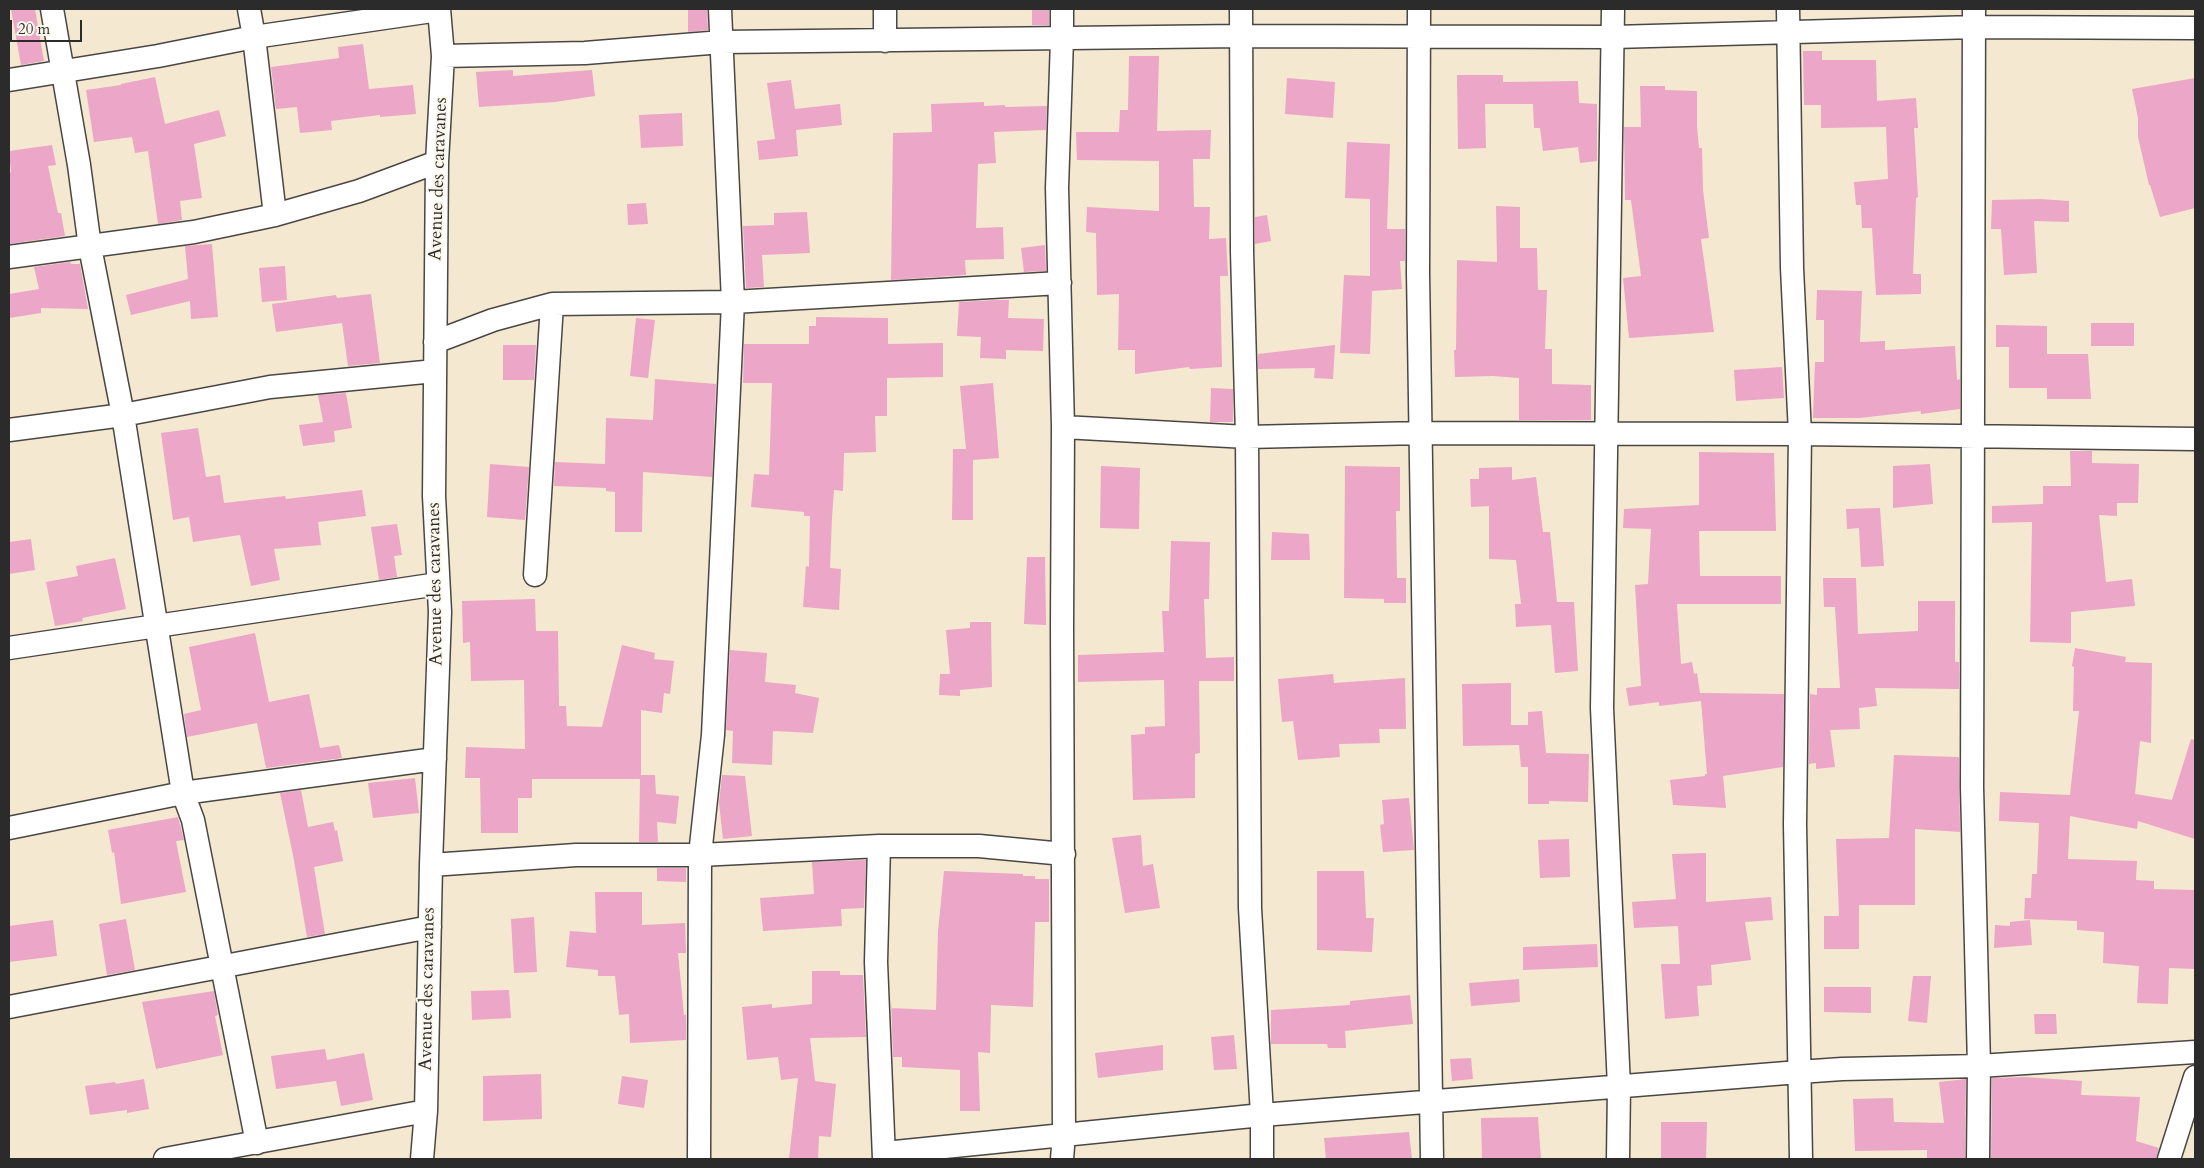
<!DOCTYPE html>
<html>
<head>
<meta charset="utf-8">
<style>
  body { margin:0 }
  #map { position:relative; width:2204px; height:1168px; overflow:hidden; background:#f5e8d0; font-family:Cardo,serif }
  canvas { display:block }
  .frame { position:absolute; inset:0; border:10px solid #2b2b2b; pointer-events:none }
  .scale { position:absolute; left:10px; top:20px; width:72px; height:22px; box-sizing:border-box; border:2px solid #2b2b2b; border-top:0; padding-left:6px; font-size:15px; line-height:18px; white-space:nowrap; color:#2b2b2b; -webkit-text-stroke:4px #fbf7ec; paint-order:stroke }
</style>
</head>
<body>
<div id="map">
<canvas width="2204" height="1168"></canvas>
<div class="frame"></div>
<div class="scale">20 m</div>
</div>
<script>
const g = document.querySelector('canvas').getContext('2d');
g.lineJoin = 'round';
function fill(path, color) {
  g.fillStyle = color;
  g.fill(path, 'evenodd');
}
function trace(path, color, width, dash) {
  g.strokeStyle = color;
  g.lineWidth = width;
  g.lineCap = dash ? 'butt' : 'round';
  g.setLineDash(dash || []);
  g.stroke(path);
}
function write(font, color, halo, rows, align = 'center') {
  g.font = font + ' Cardo,serif';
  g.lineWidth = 4;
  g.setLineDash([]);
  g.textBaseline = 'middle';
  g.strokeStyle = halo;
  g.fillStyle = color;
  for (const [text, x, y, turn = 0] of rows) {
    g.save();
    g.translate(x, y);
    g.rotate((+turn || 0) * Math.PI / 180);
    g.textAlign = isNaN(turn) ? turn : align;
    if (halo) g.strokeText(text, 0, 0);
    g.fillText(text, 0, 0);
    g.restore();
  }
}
fill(new Path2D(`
  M11,9H35L44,61L21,65Z
  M688,9H707L708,30L688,32Z
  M1032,9H1049V25H1032Z
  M363,44L369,89L413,85L416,114L380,117V115L331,121L332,130L300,133L297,107L276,109L271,67L339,58L338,47Z
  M1803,51H1822V60H1876L1877,101L1916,98L1918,128H1914L1918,197L1916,198L1913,274H1921V294L1876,295L1872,228H1862L1861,205H1856L1854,182L1888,179L1886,127L1821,128V105H1804Z
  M1129,56H1159L1157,131L1211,130L1210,159H1193L1194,207H1210L1209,239L1226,238L1228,276H1220L1222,367L1190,369L1189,367L1135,374V350H1118L1119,294L1097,295L1096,233L1086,232L1087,207L1159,211V161L1077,160L1076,132H1119L1120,110H1128Z
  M513,70V76L592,70L595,96L555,102L479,107L476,72Z
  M1457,75H1503V82L1578,81L1579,103L1597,104V161L1580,163L1578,147L1543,151L1540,128H1534L1533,104H1485L1486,148L1458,149Z
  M155,77L165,124L219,110L226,136L194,144L202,198L180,201L182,220L158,224L148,151L135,153L132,137L94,142L86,90L121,85V84Z
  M1287,78L1335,82L1333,118L1285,114Z
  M2195,78V208L2160,217L2150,185H2149L2138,137V118L2132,89Z
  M791,80L795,109L840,104L842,125L796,130L798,156L759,160L757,141L775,139L767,83Z
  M1640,86H1665V90L1697,91V126L1699,148H1702L1703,190L1709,238L1701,239L1714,332L1629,338L1623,278L1641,276L1631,200H1625L1624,127H1641Z
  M984,102V106L1005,105V107L1047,106L1046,130L994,132L996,163L978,164L976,228L1003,227L1004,259L965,260L966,275L891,280L893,133L932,132L931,104Z
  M682,113L683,146L641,148L639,115Z
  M1347,142L1390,144L1387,229H1405V261H1400L1402,289L1372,291L1370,354L1340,353L1344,275L1370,276V199L1345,198Z
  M52,145L56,165L48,166L58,213H61L65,236L9,244V173L11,172L9,151Z
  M2040,199L2069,201V222L2034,221L2037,273L2004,275L2001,229H1991L1992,200Z
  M646,203L648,224L628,225L627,204Z
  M1496,206L1520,207V248H1537L1538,290H1547L1545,349H1552V384L1591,385V420H1519V378L1493,376L1455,377L1454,350H1456L1457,260L1497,262Z
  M807,212L810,253L762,255L764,287L746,288L743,226L774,225V213Z
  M1267,215L1271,241L1255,244V217Z
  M212,244L218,317L191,319L190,301L131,315L126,295L188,279L185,246Z
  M1045,245L1046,271L1024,272L1021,248Z
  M70,262L71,264H80L88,309L41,308V313L9,318V294L39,289L34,267Z
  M285,266L287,300L262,302L259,268Z
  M1817,290L1862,291L1860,342L1885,341V350L1955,346L1957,380L1960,379V409L1921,414V411L1860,418H1813L1815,362H1824V320H1816Z
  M371,294L380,363L348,366L342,323L276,332L272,304L336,295L337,298Z
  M996,300H1009L1008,318L1044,319L1043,351L1006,350V359L980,358L981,337L957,336L959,302Z
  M816,317L888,318V344L943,343V377L887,378V416H875L876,452L844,453L843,491L834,490L832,517L830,568L841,569L839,610L803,607L806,566L809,567L810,516H804V512L751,507L754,474L769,475L772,383H743L744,344H809V326H816Z
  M636,318L655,320L648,378L630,376Z
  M2091,323H2134V346H2091Z
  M1996,325L2047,326V354H2088L2091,399H2047V388H2009V347H1996Z
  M503,345H536L534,380H503Z
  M1335,345L1333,379L1314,378L1315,368L1258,369V354Z
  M1782,367L1784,398L1736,401L1734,370Z
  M655,379L716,384L712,477L643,472L642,532H615V492L606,491V488L554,486L555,462L605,464L606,418L653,420Z
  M993,383L999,458L973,460V520H952L953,449H966L960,386Z
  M1211,388L1233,389V422H1210Z
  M346,393L352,428L334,431L335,442L303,446L299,425L323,422L318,395Z
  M198,428L206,477L220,475L224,503L285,496L286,499L362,490L366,516L318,522L321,545L274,549L280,580L251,586L240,535L193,542L189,517L173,520L161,433Z
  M2070,451H2092V463L2139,464L2138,503H2117V516L2099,515L2106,582L2132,579L2135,606L2071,612V643L2030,642L2032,522L1992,523V506L2043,504V486H2071Z
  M1699,452L1774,453L1776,531H1699L1700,576H1781V604H1677L1681,664L1692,662L1694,674L1697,673L1700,693L1784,694L1783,767L1723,776L1726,808L1673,805L1670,780L1705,776V774H1707L1701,701L1659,706V702L1629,706L1626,688L1641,686L1635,585L1648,584L1651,529L1623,528L1624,509L1699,505Z
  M490,464L529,467L525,520L487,517Z
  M1930,464L1933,504L1893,508V466Z
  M1101,466L1140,468L1139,529L1100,528Z
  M1345,466L1400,467V511H1396L1397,578H1406V603H1384V599L1344,598Z
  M1512,467V480L1536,477L1543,532H1550L1557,602H1574L1578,671L1555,673L1551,625L1516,627L1515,604H1521L1516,560L1489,559V506L1471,507L1470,479H1479V468Z
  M1880,508L1884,566L1861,567L1859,528L1847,529L1846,509Z
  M397,524L402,555L394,556L397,577L379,580L371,527Z
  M1272,532L1309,534L1310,560H1271Z
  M31,539L35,570L9,574V542Z
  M1171,541L1210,542L1209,599H1204L1206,658L1234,657V681H1199L1200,753L1195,754V798L1133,800L1131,735L1145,734V727L1165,726L1164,680L1078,682V655L1164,652L1162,611H1169Z
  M1027,557H1045L1046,625L1024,624Z
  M115,558L126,609L82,618L83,621L55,626L46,582L78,576L76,566Z
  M1823,578H1856L1858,634L1918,631V601H1955V662H1959V689L1875,688L1877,706L1859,708L1860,729L1830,730L1835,767L1816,769V763L1809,764L1810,694L1817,695V688H1840L1835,607H1824Z
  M535,599L536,631H558L559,706H566L567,726L602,727L622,645L655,653L654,659L674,661L670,694L664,693L662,713L641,710V775H655L656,794L679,796L676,824L657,822L658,842H639L640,779H532V798H518V833H481L480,778H465L466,747L525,749L524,680L471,681L470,642L463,643L462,601Z
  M970,622H991L992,687L960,690V696L939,695L940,674H950L946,630L970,628Z
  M255,633L269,702L309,694L320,748L339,745L342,758L266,768L257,723L187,737L184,714L201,710L189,647Z
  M2075,648L2126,657L2125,662L2152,663L2151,743L2140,741L2135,794L2172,800L2191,739L2195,740V839L2138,821L2137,829L2070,816L2068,859L2137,861L2136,880L2154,881V889L2195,890V969L2169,968L2168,1004L2137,1003L2139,966L2103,963L2104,932L2077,930V921L2024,919L2025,898H2031L2032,874H2037L2039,823L1999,821L2000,792L2070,795L2079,711H2073L2074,667L2072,666Z
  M730,650L767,653L765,682L796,685L795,693L819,698L813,733L773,731L772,765L732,763L733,731L726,730Z
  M1333,674L1334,683L1405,678L1406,729H1379L1380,743L1339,744L1340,757L1298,760L1293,721L1282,722L1278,679Z
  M1511,683V725H1528V712L1542,711L1546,753L1589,754L1588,802L1549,801V804H1528V767H1521L1519,745L1463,746L1462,684Z
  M1894,755L1959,757L1960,832L1915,829V905H1859V949H1824V916H1839L1836,839L1889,838Z
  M722,775L745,776L752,836L723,839L719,803Z
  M415,778L419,813L373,818L368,783Z
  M301,790L308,827L333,822L335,831L337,830L343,861L314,867L325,934L307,937L293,855L280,793Z
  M1409,798L1414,850L1383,852L1380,825L1384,824L1382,800Z
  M178,817L184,840L176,841L186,892L121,904L114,852L112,853L108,830Z
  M1141,835L1143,866L1153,864L1160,908L1125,913L1112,838Z
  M1569,839L1570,877L1540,878L1538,840Z
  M1706,853V902L1771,897L1773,920L1745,922L1751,960L1711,965L1712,985L1697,986L1699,1016L1665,1019L1661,964H1680L1678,926L1634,928L1632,902L1676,899L1672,854Z
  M866,860L864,908L841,909L842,926L763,931L760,898L814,894L812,862Z
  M657,868H686V882L657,881Z
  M944,871L1023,874V876H1035V879H1049V922H1035L1033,1007L991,1005L990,1053L978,1052L980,1111H960V1070L902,1067V1057H893L891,999V1008L936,1010L938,931Z
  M1317,871H1364L1366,918H1374L1372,952L1317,950Z
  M595,892H642V925L685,923L686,953H678L684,1015H686V1040L630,1043L629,1014L619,1015L615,976H598V970L566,967L570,931L596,933Z
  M534,917L537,972L514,973L511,919Z
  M126,919L135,970L107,975L99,924Z
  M53,920L57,956L9,962V926Z
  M2030,920L2032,945L1994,948L1995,925L2010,926V922Z
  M1597,944L1598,967L1523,970V947Z
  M812,971H840V975H863L866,1037L810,1038L815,1081L836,1084L831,1137L819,1136L818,1159H789L798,1078L781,1080L778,1057L747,1060L742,1007L772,1004V1008L812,1004Z
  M1913,976H1931L1927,1023L1908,1021Z
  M1519,979L1520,1002L1471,1006L1469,983Z
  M1824,987H1871V1013L1824,1012Z
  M509,990L511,1018L472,1020L471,991Z
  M214,991L218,1015L215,1016L223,1055L156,1069L142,1002Z
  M1410,995L1413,1024L1345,1031L1346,1048H1328L1327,1044H1271V1010L1350,1005V1001Z
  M2034,1014H2056L2057,1034H2035Z
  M1234,1035L1237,1069L1214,1070L1211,1037Z
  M1163,1045V1070L1098,1078L1095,1053Z
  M325,1049L327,1060L364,1053L373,1100L341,1106L336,1081L276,1089L271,1056Z
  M1471,1058L1473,1079L1452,1081L1450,1059Z
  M541,1074L542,1119L483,1121V1076Z
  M622,1076L648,1080L644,1108L618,1104Z
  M2025,1077L2082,1081L2081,1095L2140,1097L2136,1141L2159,1148L2156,1159H1991L1992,1078Z
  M144,1079L149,1109L127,1113V1110L90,1115L85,1086L115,1082L116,1084Z
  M1966,1079L1965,1159H1927V1150L1855,1151L1853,1099L1893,1098L1894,1122L1944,1123L1939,1082Z
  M1538,1117L1541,1159H1482L1481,1118Z
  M1661,1122H1707L1706,1159H1661Z
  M1409,1132L1412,1159H1326L1324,1138Z`), '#eca6c8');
const street = new Path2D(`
  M52,9L79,165L90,247L123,415L183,793L193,820L257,1143
  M249,9L254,37L275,215
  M885,9V41
  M1062,9V39L1057,188L1063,427L1062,625L1064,1134L1062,1159
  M1241,9L1242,251L1247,437L1250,908L1262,1115V1159
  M1419,9L1418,273L1432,1159
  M1613,9L1602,708L1619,1087L1618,1159
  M1788,9L1792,268L1800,434L1795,824L1801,1159
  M1974,9L1972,787L1979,1066L1978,1159
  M443,56L585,53L722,42L1241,36L1614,37L1975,27L2195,28
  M9,80L158,56L254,37L439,10
  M9,257L194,232L275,215L359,191L437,162
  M435,342L493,320L552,304L733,302L1060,283
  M1063,427L1247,437L1421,433L1800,434L2195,439
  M9,430L123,415L270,387L435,371
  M535,575L552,304
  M9,648L438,584
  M9,828L183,793L435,759
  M879,846L876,962L884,1159
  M431,865L576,855H700L879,846H979L1064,854
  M9,1007L430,927
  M885,1153L1262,1115L1799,1072L1842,1069L1979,1066L2195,1052
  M165,1159L426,1111
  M422,1159L426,1111L431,865L440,612L434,496L437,162L443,56L439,9
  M699,1159L700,855L713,735L733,302L720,9
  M2169,1159L2195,1077`);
trace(street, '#494744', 25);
trace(street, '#fff', 22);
write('18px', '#2b2b2b', '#fbf7ec', [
  ["Avenue des caravanes",439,179,-88],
  ["Avenue des caravanes",436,584,-91],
  ["Avenue des caravanes",428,989,-89]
]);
</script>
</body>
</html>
